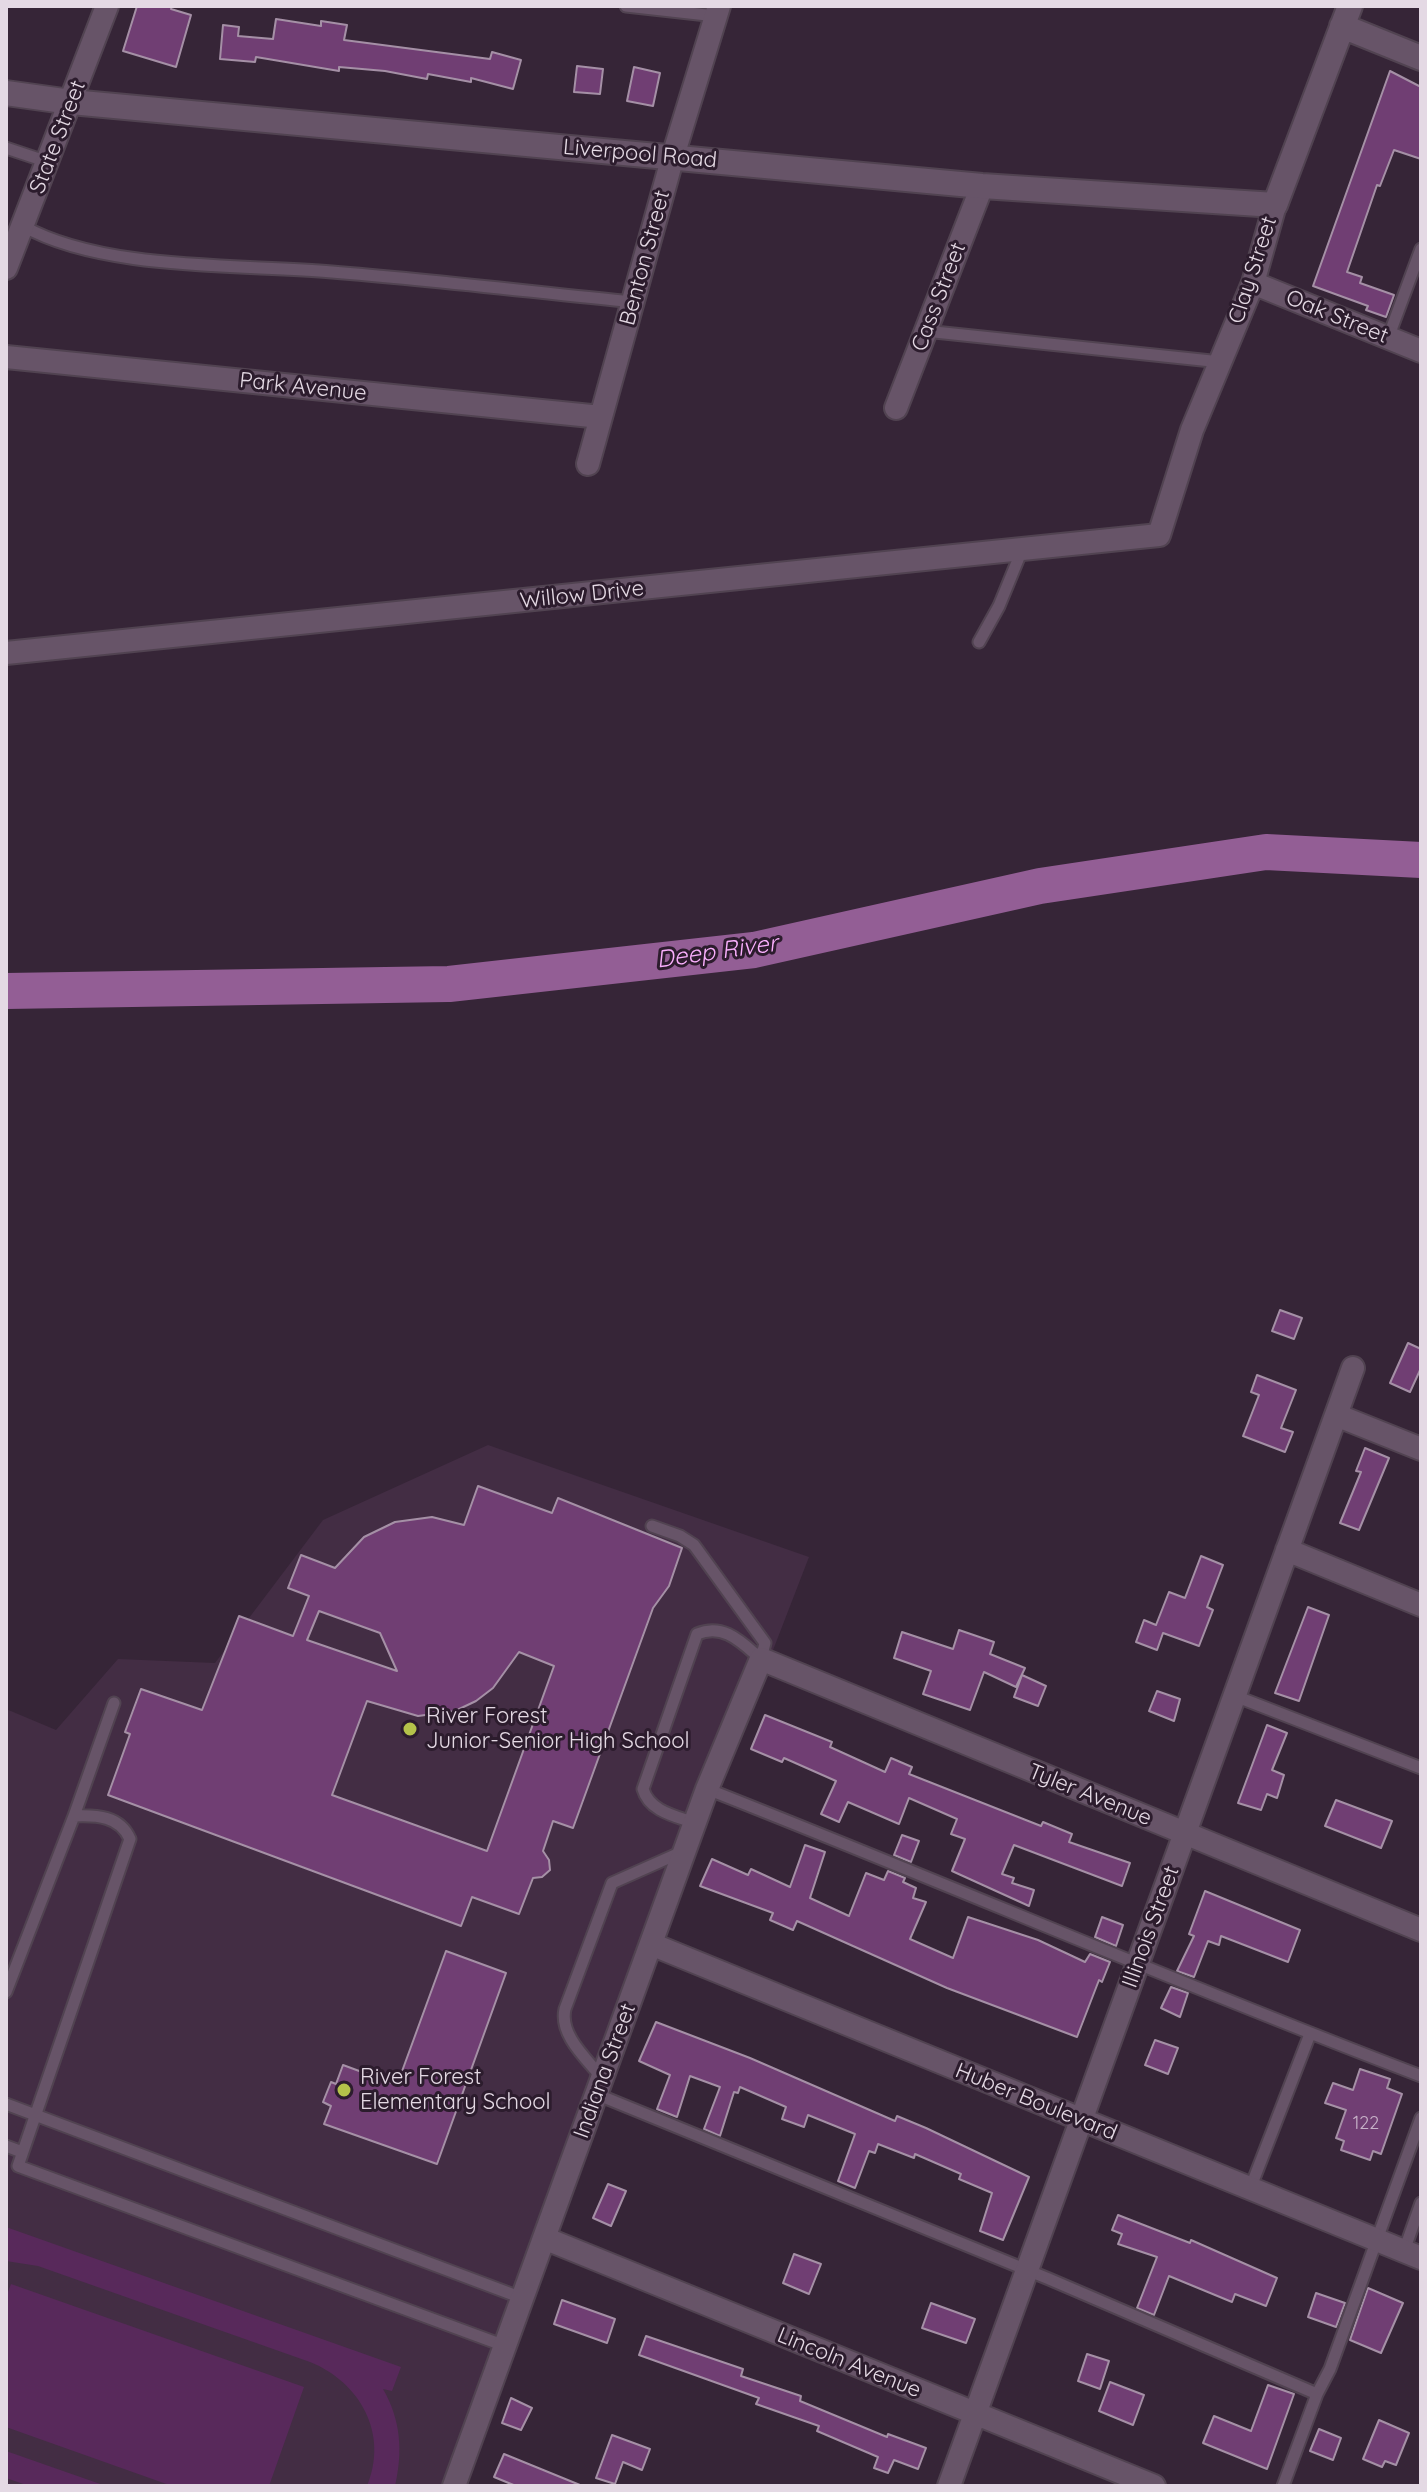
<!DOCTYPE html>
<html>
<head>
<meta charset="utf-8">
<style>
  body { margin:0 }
  #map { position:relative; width:1427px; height:2492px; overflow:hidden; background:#362537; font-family:Quicksand,sans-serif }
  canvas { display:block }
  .frame { position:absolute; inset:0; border:8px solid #e4d9e4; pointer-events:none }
</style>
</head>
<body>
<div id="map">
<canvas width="1427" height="2492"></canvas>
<div class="frame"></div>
</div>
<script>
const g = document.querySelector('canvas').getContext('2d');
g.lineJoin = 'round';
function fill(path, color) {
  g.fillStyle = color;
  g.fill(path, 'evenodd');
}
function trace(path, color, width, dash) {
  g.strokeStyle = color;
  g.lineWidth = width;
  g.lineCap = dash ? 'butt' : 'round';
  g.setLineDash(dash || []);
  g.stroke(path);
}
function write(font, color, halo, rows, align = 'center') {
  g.font = font + ' Quicksand,sans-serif';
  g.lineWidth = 6;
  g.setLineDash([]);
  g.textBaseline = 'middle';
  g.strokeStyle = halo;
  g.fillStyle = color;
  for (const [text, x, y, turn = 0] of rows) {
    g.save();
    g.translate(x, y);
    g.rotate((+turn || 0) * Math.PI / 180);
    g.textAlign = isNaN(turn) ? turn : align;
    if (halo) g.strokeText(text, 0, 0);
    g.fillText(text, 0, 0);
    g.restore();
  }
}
fill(new Path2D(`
  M488,1445L809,1557L450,2486H6V1709L56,1730L118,1659L215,1663L323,1520Z`), '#432d44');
fill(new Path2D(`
  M6,2227L401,2367L392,2391L383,2389C401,2420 403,2452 395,2486H367C389,2434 360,2382 310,2362L38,2266L6,2261Z
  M11,2284L304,2387L269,2486H172L6,2427V2297Z
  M6,2451L106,2486H29L6,2478Z`), '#58295b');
trace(new Path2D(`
  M6,991L449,984L754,950L1040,886L1266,852L1421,860`), '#935e95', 36);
const building = new Path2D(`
  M137,6H172L171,9L191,15L176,67L123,51Z
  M276,19L321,26V21L347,25L344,40L490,59L492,52L521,60L513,89L471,78V82L428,74L427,79L385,71L339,67V71L256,57L255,62L220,59L223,25L239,27L238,36L273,39Z
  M577,66L603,69L600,94L574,92Z
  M634,67L660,73L653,106L627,101Z
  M1390,71L1421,87V159L1394,150L1380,186L1377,185L1347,272L1362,277L1360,283L1394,295L1386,317L1366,310L1368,306L1313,286Z
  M1280,1310L1302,1318L1294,1339L1272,1331Z
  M1408,1343L1421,1349V1368L1410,1392L1390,1383Z
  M1257,1375L1296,1390L1281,1428L1293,1432L1285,1452L1243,1436L1259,1395L1251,1392Z
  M1365,1448L1389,1458L1359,1530L1340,1523L1361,1472L1356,1471Z
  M478,1486L552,1513L558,1498L682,1548L669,1586L653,1608L573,1828L553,1821L543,1851L549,1860L550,1870L542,1877L533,1878L519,1914L472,1897L461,1926L108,1795L130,1734L125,1732L141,1689L202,1710L239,1616L293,1636L309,1596L288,1588L301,1555L335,1568L364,1537L395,1522L432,1517L464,1525ZM319,1611L380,1633L397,1671L307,1640ZM519,1652L554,1666L487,1851L332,1795L367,1701L418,1716L455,1711L476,1701L493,1688Z
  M1201,1556L1223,1565L1207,1607L1213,1610L1199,1646L1163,1633L1157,1650L1136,1642L1144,1620L1156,1625L1169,1592L1185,1598Z
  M1308,1607L1329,1615L1299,1701L1275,1693Z
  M959,1630L994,1642L990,1654L1025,1668L1016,1687L984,1672L970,1710L923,1694L931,1671L894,1658L902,1632L953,1649Z
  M1022,1675L1046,1686L1038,1706L1014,1697Z
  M1157,1691L1180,1699L1174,1721L1149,1711Z
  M765,1715L832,1742L830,1747L885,1772L891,1758L912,1767L909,1774L1041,1826L1043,1822L1072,1834L1069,1842L1130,1863L1122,1886L1014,1845L1002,1874L1014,1878L1012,1883L1034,1890L1029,1906L952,1871L965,1839L951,1834L957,1819L909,1798L899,1824L848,1802L839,1822L821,1814L836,1781L784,1758L782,1762L751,1749Z
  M1267,1725L1287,1733L1272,1770L1284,1775L1277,1798L1267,1794L1261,1810L1238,1803Z
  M1336,1800L1392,1821L1381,1848L1325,1826Z
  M902,1835L919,1841L911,1862L894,1855Z
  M805,1845L825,1852L810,1898L849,1916L866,1873L884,1880L888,1871L905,1878L903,1882L916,1888L913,1898L926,1902L910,1939L953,1958L968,1917L1038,1940L1085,1962L1090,1954L1110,1962L1102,1982L1099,1980L1077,2037L947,1988L797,1921L793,1930L770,1920L773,1913L700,1886L712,1859L748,1875L751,1869L790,1887Z
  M1205,1891L1300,1930L1288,1962L1221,1936L1219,1945L1208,1941L1194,1977L1177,1971L1194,1936L1189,1934Z
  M1102,1917L1123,1925L1116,1946L1095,1937Z
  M446,1951L506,1973L437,2164L324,2124L331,2106L323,2102L331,2082L336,2084L343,2065L397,2085Z
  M1171,1987L1188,1993L1180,2017L1161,2008Z
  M656,2022L750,2058L895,2121L897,2116L926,2128L1029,2177L1003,2240L980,2231L992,2193L959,2179L961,2174L915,2154L914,2158L878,2144L875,2153L869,2151L855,2188L838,2181L855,2134L808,2115L804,2127L782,2119L786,2107L740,2087L738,2093L734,2092L720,2136L704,2129L720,2087L690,2076L677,2117L657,2109L670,2075L639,2061Z
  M1155,2040L1178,2048L1168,2074L1145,2065Z
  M1360,2069L1390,2079L1387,2088L1402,2094L1381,2154L1373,2151L1370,2160L1341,2150L1344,2141L1336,2138L1346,2110L1325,2103L1333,2083L1353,2090Z
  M608,2184L626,2191L611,2226L593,2218Z
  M1118,2215L1190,2243L1191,2240L1277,2278L1266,2306L1235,2294L1232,2302L1169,2276L1154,2315L1137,2308L1157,2257L1118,2244L1122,2234L1112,2230Z
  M794,2254L821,2264L809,2294L783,2283Z
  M1368,2288L1403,2303L1381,2353L1350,2340Z
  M1316,2293L1345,2303L1336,2327L1308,2317Z
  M562,2300L615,2319L607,2343L554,2324Z
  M931,2303L975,2319L966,2343L922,2328Z
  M646,2336L743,2369L741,2376L801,2396L800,2401L887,2437L888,2434L926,2448L918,2469L894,2460L888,2473L874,2468L878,2457L817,2431L819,2426L756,2404L759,2398L639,2355Z
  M1087,2354L1109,2361L1100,2389L1078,2381Z
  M1110,2382L1144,2395L1133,2425L1099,2411Z
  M1268,2385L1294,2394L1267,2469L1203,2443L1214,2416L1251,2431Z
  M511,2398L532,2408L521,2430L502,2423Z
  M1379,2420L1409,2433L1396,2465L1385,2461L1382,2467L1363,2459Z
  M1319,2429L1341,2438L1333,2460L1310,2451Z
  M612,2435L650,2449L642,2470L623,2462L615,2484L596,2478Z
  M504,2454L580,2485V2486H516L494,2477Z`);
fill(building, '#703e73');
trace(building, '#a590a6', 2);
const lane = new Path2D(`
  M626,6L716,16
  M6,148L48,162
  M23,226C103,271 240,264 332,272C433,280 533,292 634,302
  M925,331L1221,362
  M1388,338L1421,249
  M979,642L999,606L1022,550
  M652,1526L680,1536L694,1545L765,1643L761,1659C741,1642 724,1623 697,1634L643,1789C649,1811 675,1816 695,1823
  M1235,1696L1421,1768
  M707,1789C946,1883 1181,1985 1421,2076
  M74,1816L114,1703
  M6,1992L74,1816C97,1815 120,1816 130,1839L18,2166L505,2346
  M602,2078C587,2059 559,2035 565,2009L612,1883L684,1851
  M596,2094L1049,2279L1317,2394
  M6,2104L522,2298
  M6,2146L22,2152
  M1250,2189L1310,2034
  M1404,2251L1421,2203
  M1283,2486L1317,2394L1330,2369L1421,2118`);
const street = new Path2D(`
  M6,268L107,6
  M1253,283L1421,351
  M6,357L601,417
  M896,408L982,186
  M588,464L673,156L719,6
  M6,653L1159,535L1192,430L1253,283L1275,205
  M1336,1415L1421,1449
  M1287,1550L1421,1605
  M651,1944L1421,2258
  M544,2238L1154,2486
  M454,2486L707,1789L761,1659L1421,1930
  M949,2486L1353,1368`);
const secondary = new Path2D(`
  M1342,26L1421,58
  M6,93L71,102L982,186L1275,205L1350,6`);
trace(lane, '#514351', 15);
trace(street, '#514351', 26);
trace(secondary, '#514351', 28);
trace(lane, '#675468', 11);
trace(street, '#675468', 22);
trace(secondary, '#675468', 24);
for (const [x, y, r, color] of [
  [410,1729,8,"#b4c24a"],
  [344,2090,8,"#b4c24a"]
]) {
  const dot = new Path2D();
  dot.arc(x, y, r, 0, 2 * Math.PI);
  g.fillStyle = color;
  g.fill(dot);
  trace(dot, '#2c1c2d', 3);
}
write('18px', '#c7b2c8', null, [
  ["122",1366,2124]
]);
write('22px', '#e4d9e4', '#2c1c2d', [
  ["State Street",58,137,-69],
  ["Liverpool Road",640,154,5],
  ["Benton Street",645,258,-75],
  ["Clay Street",1253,270,-72],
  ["Cass Street",939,297,-69],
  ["Oak Street",1337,317,22],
  ["Park Avenue",303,387,6],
  ["Willow Drive",582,595,-6],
  ["Tyler Avenue",1090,1795,22],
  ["Illinois Street",1151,1927,-70],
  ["Indiana Street",605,2071,-70],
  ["Huber Boulevard",1036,2102,22],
  ["Lincoln Avenue",849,2363,22]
]);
write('22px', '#e4d9e4', '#2c1c2d', [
  ["River Forest",426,1716],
  ["Junior-Senior High School",426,1741],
  ["River Forest",360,2077],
  ["Elementary School",360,2102]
], 'left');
write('italic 24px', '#faaffd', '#2c1c2d', [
  ["Deep River",717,952,-8]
]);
</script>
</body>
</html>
